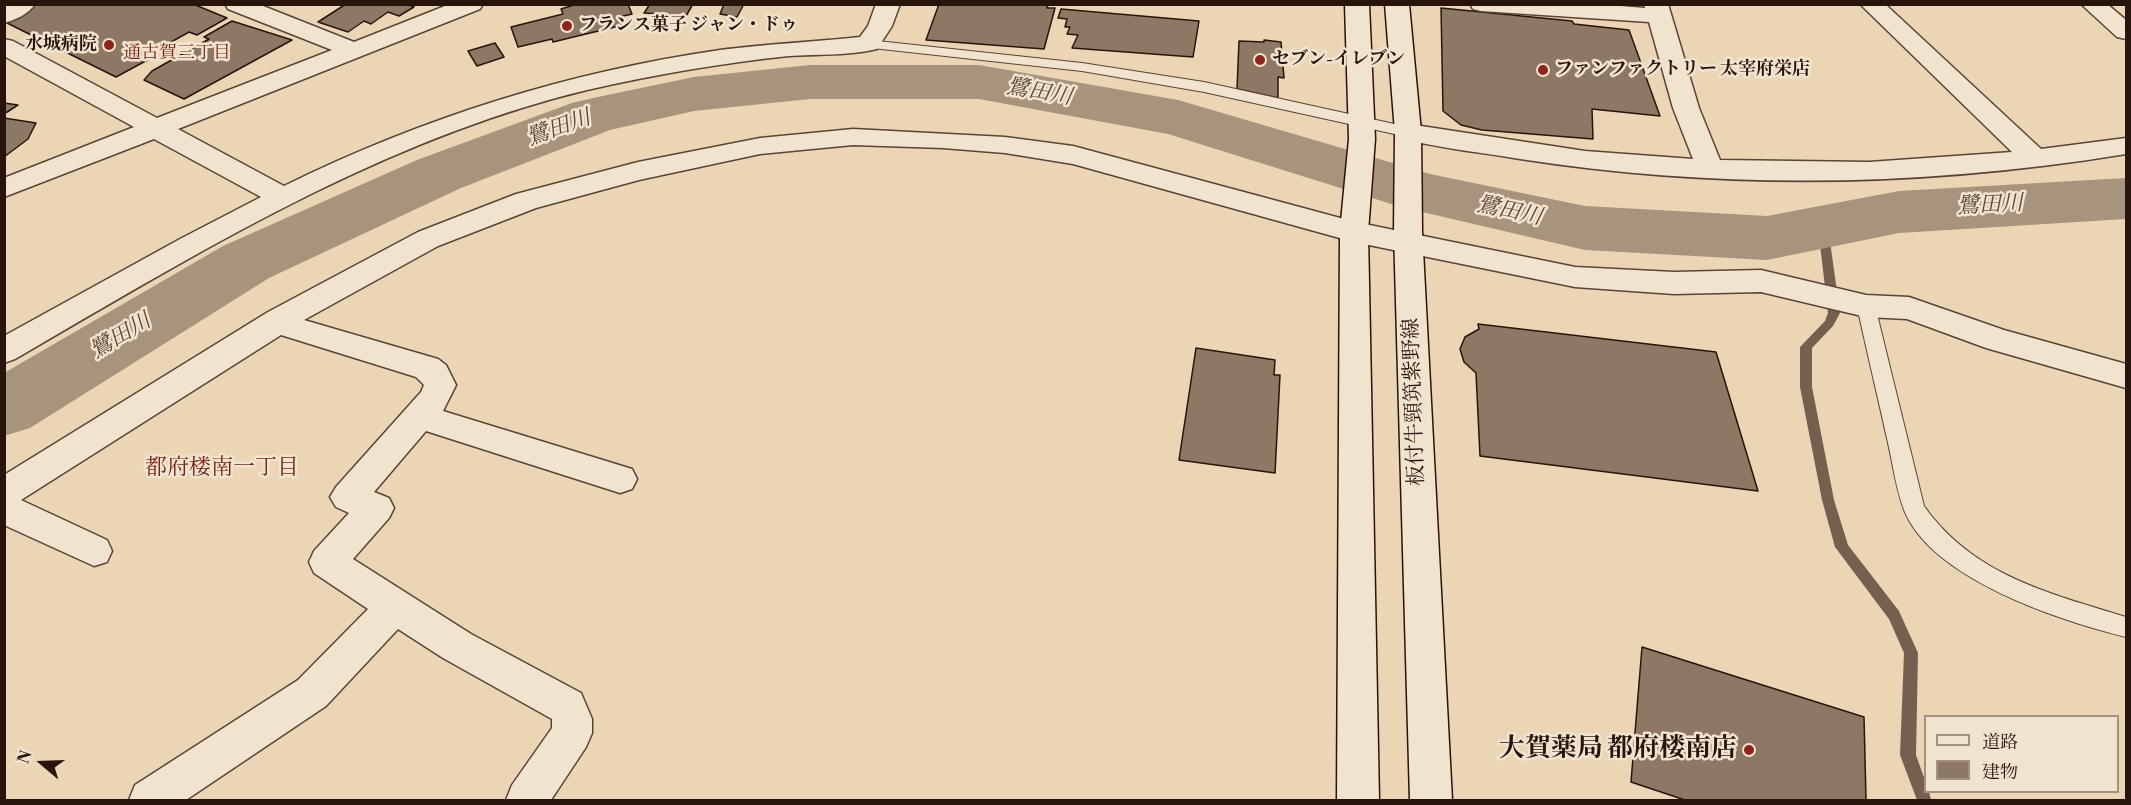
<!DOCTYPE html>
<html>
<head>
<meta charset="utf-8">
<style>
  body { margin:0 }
  #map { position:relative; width:2131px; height:805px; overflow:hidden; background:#ead5b5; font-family:"Libre Bodoni","Noto Serif JP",serif }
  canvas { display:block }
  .frame { position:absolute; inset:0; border:6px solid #29140c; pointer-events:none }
  .legend { position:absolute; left:1924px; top:715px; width:195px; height:78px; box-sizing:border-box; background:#f1e4cf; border:2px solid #a19181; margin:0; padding:8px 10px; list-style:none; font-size:18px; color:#29140c }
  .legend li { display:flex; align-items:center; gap:12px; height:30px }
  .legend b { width:30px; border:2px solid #a19181 }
  .north { position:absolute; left:12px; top:733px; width:60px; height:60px; -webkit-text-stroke:4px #f1e4cf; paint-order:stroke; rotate:289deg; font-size:16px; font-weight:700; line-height:24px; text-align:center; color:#29140c }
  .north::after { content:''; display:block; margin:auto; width:21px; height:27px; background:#29140c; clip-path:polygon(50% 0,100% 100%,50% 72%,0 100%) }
</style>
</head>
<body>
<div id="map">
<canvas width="2131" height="805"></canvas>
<div class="frame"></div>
<ul class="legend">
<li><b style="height:8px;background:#f1e4cf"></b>道路</li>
<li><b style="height:16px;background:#8d7864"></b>建物</li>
</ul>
<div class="north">N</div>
</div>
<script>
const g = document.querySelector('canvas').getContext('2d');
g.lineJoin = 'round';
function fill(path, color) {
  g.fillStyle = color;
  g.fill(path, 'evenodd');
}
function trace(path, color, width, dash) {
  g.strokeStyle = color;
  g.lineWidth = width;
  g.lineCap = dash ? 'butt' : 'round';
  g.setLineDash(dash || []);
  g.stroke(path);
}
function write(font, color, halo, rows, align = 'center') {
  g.font = font + ' "Libre Bodoni","Noto Serif JP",serif';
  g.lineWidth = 5;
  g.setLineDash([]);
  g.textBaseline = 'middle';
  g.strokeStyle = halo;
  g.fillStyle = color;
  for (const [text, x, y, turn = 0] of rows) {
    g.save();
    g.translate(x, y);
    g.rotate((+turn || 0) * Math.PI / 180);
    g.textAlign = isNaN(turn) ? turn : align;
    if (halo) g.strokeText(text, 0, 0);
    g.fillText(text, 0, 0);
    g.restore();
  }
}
fill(new Path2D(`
  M1823,223L1828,227L1840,313L1833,326L1812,348V387L1834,500L1848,545L1899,611L1918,653L1916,755L1926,783V792H1929L1931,800H1917L1900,755L1904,653L1889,619L1835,547L1822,500L1800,387V347L1825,321L1828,313L1818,227Z`), '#75604f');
fill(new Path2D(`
  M810,65H979L1178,100L1430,174L1585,206L1767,216L1899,191L2126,178V219L1899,233L1767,260L1585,250L1401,207L1168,134L979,99H810L694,111L610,130L461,188L269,278L30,428L4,436V373L223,246L417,160L572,103L593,98L694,77Z`), '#a8937c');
const building = new Path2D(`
  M36,4H193L227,18L197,35L189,32L148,55L153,57L116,77L7,23Z
  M346,4H406L414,7L399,16L388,12L371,24L364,21L348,32L318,22Z
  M577,4H628L632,14L619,17L623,25L553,42L552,39L518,47L511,27L563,14L561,9Z
  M650,4H693L686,16L644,13Z
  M724,4H744L737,17L720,14Z
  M939,4H1048L1047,8H1055L1044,49L926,40Z
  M1441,8L1572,21L1574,24L1629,30L1660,116L1592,109L1593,139L1482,130L1461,125L1443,111Z
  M1061,9L1199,21L1193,57L1072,48L1078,35L1067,34L1070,27H1065L1067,19L1058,18Z
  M232,21L292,40L184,99L144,80L152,71L209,39L204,37Z
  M1264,40L1281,42L1284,78L1278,77V98L1237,89L1239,41L1264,42Z
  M495,43L504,57L477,66L468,51Z
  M4,103L18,105L4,114Z
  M4,118L36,123L28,139L4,157Z
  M1478,324L1716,352L1758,491L1480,456L1476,373L1464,362L1460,349L1465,337L1479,329Z
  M1196,348L1275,360L1274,375H1280L1275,473L1179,460Z
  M1642,647L1864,717L1866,800H1685L1631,782Z`);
fill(building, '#8d7864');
trace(building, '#29140c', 1.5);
const lane = new Path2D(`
  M868,40L1082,63L1204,82L1408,127L1416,132L1408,137L1204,92L1082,71L863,47L861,44Z
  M1866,300L1872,301L1875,306L1924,506C1974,576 2049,593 2126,617V637C2061,621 1931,579 1904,510C1896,489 1893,465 1888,443C1878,398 1867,352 1857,306L1860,301Z`);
const street = new Path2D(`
  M6,4H35C29,14 15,20 4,23Z
  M225,4H258L354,42L450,4H483L480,9L178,129L284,186C422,118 568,72 720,50C767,44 813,42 860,37L868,26L876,4H900L892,26L877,49C848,56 818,54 789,56C721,63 653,75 587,90C380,140 196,254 15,359L4,363V336L180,239L261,197L154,139L4,197V178L134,127L4,56V39L13,41L157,118L332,50L228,9Z
  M1470,4H1595L1645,8L1644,4H1668L1699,108L1720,160L1869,162L2012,152L1860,4H1885L2041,149L2126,138V154C1926,187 1720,190 1520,159C1479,152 1438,148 1399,138L1395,132L1399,126L1408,124L1585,151L1693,159L1673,108L1649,22L1481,11L1473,9Z
  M2081,4H2107L2126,20V39L2117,37Z
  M853,129L1005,137L1073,146L1355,222L1575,267L1674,272L1761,270L1866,295L1909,297L2004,330L2126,364V388L1986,348L1907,319L1866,317L1761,292L1674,294L1575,287L1354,242L1073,164L1005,153L943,148L853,145L760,154L639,180L536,208L438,246L304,320L438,359L446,365L456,385L443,411L632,469L637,479L632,489L620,493L426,431L374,492L389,498L394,508L389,518L353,559L471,634L581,693L592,719V733L586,747L551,800H506L512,785L552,728V719L443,658L398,629L326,706L186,800H129L135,785L298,680L368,609L314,573L309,562L314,551L349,513L336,507L330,497L336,487L421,392L424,385L416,377L281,335L21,500L107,540L112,551L107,562L94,566L4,525V475L268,312L418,232L516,194L638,162L760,138Z`);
const secondary = new Path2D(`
  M1345,4H1369L1375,139L1368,232L1379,800H1337L1340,232L1349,139Z
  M1385,4H1409L1421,132L1422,231L1452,800H1410L1394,231L1395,132Z`);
trace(lane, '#594436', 2);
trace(street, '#594436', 3);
trace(secondary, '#29140c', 3);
fill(lane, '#f1e4cf');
fill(street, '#f1e4cf');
fill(secondary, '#f1e4cf');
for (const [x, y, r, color] of [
  [567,26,6,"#8f2418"],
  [109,45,6,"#8f2418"],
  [1260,60,6,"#8f2418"],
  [1543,70,6,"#8f2418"],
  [1749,750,6,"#8f2418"]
]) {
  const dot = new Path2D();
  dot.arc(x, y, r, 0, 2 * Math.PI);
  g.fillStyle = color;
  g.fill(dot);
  trace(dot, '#f1e4cf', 2);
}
write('bold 18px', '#29140c', '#f1e4cf', [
  ["フランス菓子 ジャン・ドゥ",579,26],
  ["水城病院",97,45,"right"],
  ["セブン-イレブン",1272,60],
  ["ファンファクトリー 太宰府栄店",1555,70]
], 'left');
write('18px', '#7a1f14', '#f1e4cf', [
  ["通古賀三丁目",177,54]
]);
write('21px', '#29140c', '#f1e4cf', [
  ["板付牛頸筑紫野線",1415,402,-92]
]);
write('italic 22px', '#5c4739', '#f1e4cf', [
  ["鷺田川",1039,93,10],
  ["鷺田川",559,129,-20],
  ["鷺田川",1990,206,-3],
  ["鷺田川",1509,212,12],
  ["鷺田川",121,337,-31]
]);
write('22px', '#7a1f14', '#f1e4cf', [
  ["都府楼南一丁目",222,469]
]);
write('bold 26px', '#29140c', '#f1e4cf', [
  ["大賀薬局 都府楼南店",1737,750]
], 'right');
</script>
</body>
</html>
